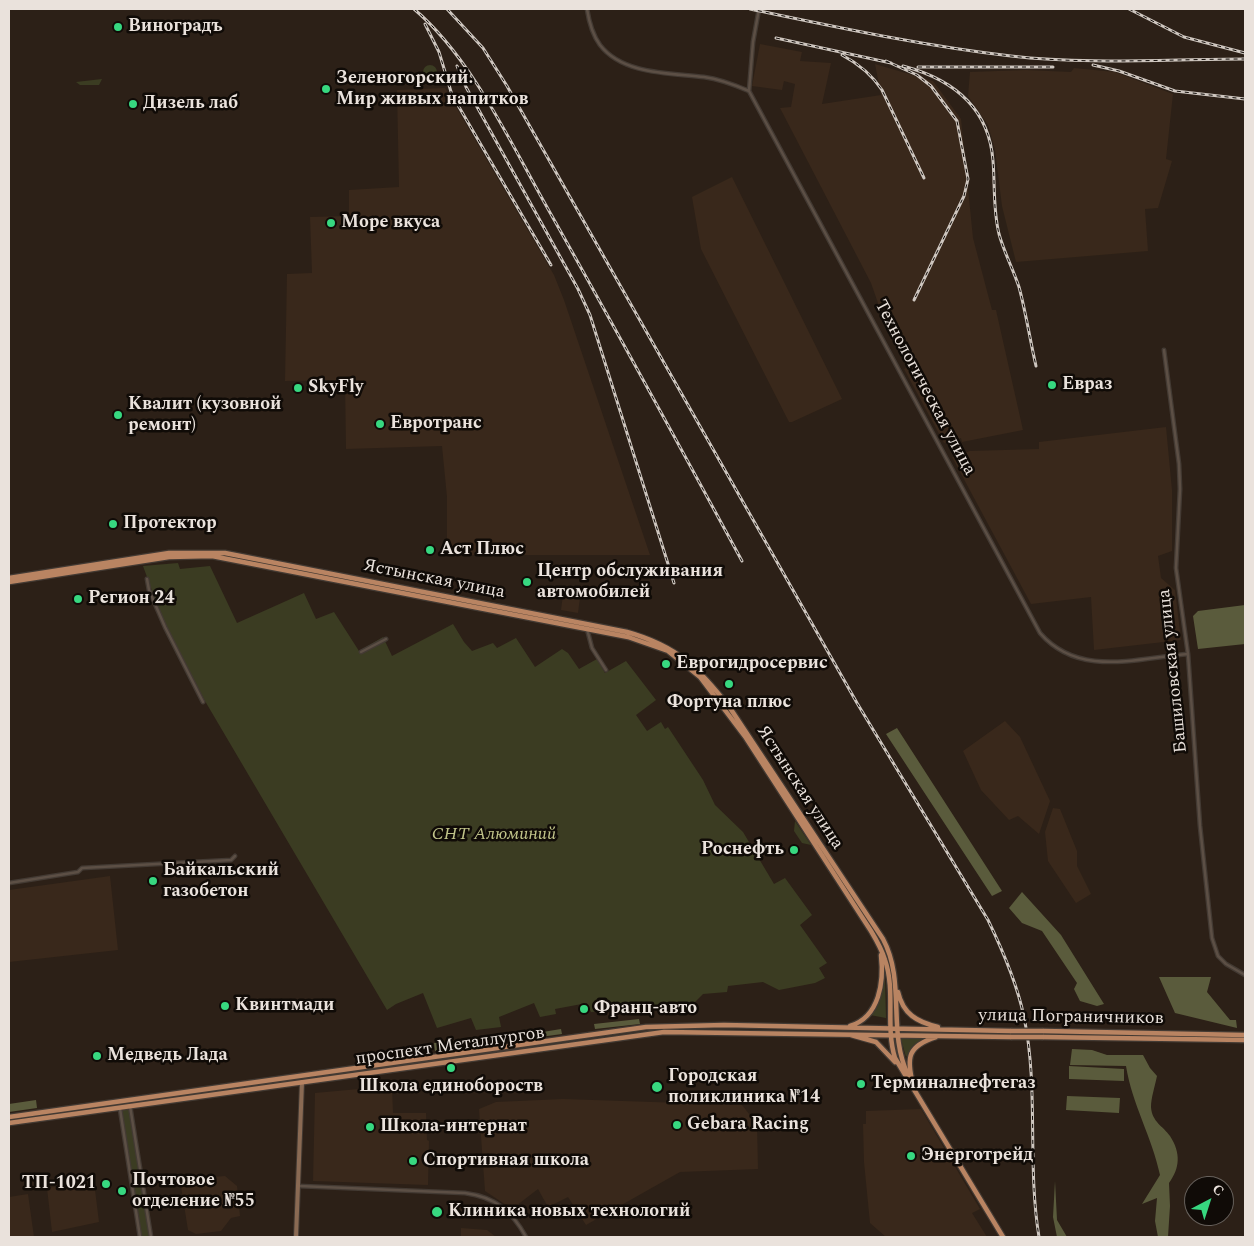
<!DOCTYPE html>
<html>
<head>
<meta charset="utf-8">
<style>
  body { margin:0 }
  #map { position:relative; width:1254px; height:1246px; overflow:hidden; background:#2c2017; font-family:Spectral,serif }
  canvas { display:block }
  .frame { position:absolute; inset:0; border:10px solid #eae2dc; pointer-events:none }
  .north { position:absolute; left:1184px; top:1176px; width:50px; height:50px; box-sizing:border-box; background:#100b07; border:1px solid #67615c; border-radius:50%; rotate:40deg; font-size:14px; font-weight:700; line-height:20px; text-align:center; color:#eae2dc }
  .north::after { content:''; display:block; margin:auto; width:18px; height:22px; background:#37d880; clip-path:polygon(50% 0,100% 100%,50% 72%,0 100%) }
</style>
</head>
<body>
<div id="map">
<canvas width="1254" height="1246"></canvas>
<div class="frame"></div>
<div class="north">С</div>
</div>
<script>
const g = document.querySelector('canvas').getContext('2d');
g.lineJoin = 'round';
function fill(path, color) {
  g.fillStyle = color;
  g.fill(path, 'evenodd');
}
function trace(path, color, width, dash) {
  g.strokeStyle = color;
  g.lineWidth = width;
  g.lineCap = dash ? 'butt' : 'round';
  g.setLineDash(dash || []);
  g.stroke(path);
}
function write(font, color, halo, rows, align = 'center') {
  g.font = font + ' Spectral,serif';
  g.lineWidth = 5;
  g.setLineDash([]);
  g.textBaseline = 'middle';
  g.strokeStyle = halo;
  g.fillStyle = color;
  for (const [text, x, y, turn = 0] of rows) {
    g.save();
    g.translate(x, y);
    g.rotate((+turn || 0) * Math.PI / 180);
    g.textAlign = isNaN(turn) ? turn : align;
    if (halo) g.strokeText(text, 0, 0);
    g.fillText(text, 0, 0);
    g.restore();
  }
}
fill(new Path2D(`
  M760,44L802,52L800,61L831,63L822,104L881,95L875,64L933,81L961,119L973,238L992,310H996L1023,430L962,442L961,438L944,443L904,369L910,365L902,350V330L886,326L871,283L780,108L791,107L795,84L784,81L782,90L752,86Z
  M1074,68L1115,72L1173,94L1166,159L1172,161L1158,208L1145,209L1148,251L1016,262L1002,206L995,150L988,125L968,96L970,72L1026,70L1071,72Z
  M445,88L554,275L564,300L650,555H447V497L442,446L346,449L345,380L285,381L287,274L312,273L310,217L349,216V190L399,187L397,90Z
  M732,177L842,399L792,422H789L701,249L692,197Z
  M1166,427L1172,490V551L1158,556L1161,578L1175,590L1181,640L1094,650L1091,597L1031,604L952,457L970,451L1039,449V442Z
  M564,587L581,590L578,613L561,610Z
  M1005,721L1020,737L1050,801L1039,834L1018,816L1009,820L981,790L963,751Z
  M1053,808L1060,809L1077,851V866L1091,894L1076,903L1048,861L1045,832Z
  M110,876L118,950L9,962V890Z
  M392,1086L393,1113H426L427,1140L429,1141L428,1185L313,1181L315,1093Z
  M563,1099L742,1105L757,1124L758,1169L680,1172L586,1225L568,1197L548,1207L538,1189L512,1209L485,1191L479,1109L496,1102Z
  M921,1109L980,1209L972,1213L987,1237H886L870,1223L864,1162L863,1124H866V1111Z
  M225,1176L237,1186L240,1216L231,1218L221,1231L196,1234L188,1230L180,1180Z
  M94,1182L99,1222L52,1232L47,1188Z
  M28,1194L34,1237H9V1197Z
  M461,1228L487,1230L496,1237H461Z`), '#39281b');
fill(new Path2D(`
  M423 72a7 7 0 1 1 14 0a7 7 0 1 1-14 0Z
  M102,79L99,85H80L76,82Z
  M178,563L180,569L210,566L237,623L304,593L316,619L334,612L359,651L383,637L392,656L453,624L464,642L472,651L493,643L497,648L516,638L535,667L562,649L568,653L579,669L597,659L605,673L626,661L656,700L636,715L647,731L661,722L665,729L668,727L703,780L715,805L743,832L774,884L785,878L812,915L800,925L827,963L819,968L825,978L815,983L779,990L763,982L728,986L727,992L703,994L694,1003L591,1012L587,1003L555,1009L556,1014L540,1017L534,1003L499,1017L501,1027L476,1030L471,1018L437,1028L423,993L396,1004L387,1010L205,701L162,618L143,566Z
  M795,821L811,845L802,843L794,831Z
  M885,976L886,1018L870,1015L880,997Z
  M901,1039H923L913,1046L906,1057Z
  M130,1106L151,1237H140L119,1107Z`), '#3b3c22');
fill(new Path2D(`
  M1245,605V644L1198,649L1193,616L1198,611Z
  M897,728L1002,891L992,896L886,734Z
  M1022,892L1061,935L1104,1004L1097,1006L1080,1001L1074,989L1077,983L1042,931L1022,923L1009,908Z
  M1159,977H1211L1207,992L1230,1020H1236L1237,1028L1175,1013Z
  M639,1019L640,1024L595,1029L594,1024Z
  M561,1029L562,1034L518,1040V1036Z
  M447,1042L448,1049L435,1051L434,1043Z
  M1072,1049L1092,1050L1107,1055H1143L1150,1068L1157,1076C1155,1086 1151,1098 1151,1107C1152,1122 1163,1126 1170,1136C1181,1153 1180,1168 1169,1183L1170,1206L1168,1237H1158L1155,1221L1157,1198L1142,1204L1160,1175C1152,1137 1132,1104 1126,1066L1070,1065Z
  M1069,1066L1124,1069V1081L1069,1079Z
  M1067,1096L1120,1098L1119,1113L1066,1110Z
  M36,1100L37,1108L9,1112V1104Z
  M1055,1181L1057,1220L1067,1237H1057L1053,1217Z`), '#5a5b3c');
const minor = new Path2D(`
  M587,9C589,22 592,34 600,45C623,75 671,73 704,77C719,79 735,85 749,91
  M759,9L753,42L749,91L1040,633C1079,678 1137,658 1188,654
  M1164,350L1179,464L1180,489L1176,568L1188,654L1200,826L1212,938L1218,956L1226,964L1245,975
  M147,579L149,590L165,627L203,702
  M587,629L592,648L606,670
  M361,652L386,639
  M9,883L78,872L82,868L231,860L235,856
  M130,1106L151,1237
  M120,1109L140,1237
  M299,1186L465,1193C495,1197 512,1211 526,1237`);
const secondary = new Path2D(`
  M296,1237L302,1082`);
const primary = new Path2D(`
  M9,578L169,553H225L627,632C677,646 699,668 730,708L883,939C906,982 887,1031 908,1075
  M9,582L169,557L212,556L628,637L668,651L700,677L746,738L871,931C877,941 882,950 885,960C896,992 885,1026 895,1058L1003,1237
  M898,992C903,1014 917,1022 938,1027
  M850,1026C880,1017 884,981 881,955
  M1043,1031L1245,1035
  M851,1035L876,1042L895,1062
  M1043,1037L1245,1040
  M913,1084C906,1057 908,1046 936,1037
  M9,1117L646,1027L724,1025L1011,1031
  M9,1123L664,1032L1011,1037`);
trace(minor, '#433a33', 5);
trace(secondary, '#433a33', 6);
trace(primary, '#433a33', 7);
trace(minor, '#5c4f45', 2.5);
trace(secondary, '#8a6a53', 4);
trace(primary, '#b98462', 4.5);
const rail = new Path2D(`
  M414,9C472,58 511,144 548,209C614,326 678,443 742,561
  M447,9L483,48L507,86L857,703L988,920C1003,951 1017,983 1024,1017C1039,1089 1027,1164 1039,1237
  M750,9C837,27 923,46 1011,56C1088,65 1168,59 1245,59
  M1129,9L1184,37L1245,53
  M425,24L439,52L452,95L551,265
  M776,38L891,63
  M842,55C859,64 872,75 882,90L924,178
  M886,61L917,75L931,86L957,121L968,179L964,196L914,300
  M1093,65L1119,71L1175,91L1245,99
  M457,66L466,87L578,289L590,315L674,583
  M903,66C952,79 989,107 993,161C995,185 993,210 999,234C1004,252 1013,269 1019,287C1026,313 1030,340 1036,366
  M918,67H1053`);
trace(rail, '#cec6bf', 3);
trace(rail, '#100b07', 1, [4]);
const primaryBridge = new Path2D(`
  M1011,1031H1043
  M1011,1037H1043`);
trace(primaryBridge, '#433a33', 7, []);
trace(primaryBridge, '#b98462', 4.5);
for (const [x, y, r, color] of [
  [118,27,5,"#37d880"],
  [326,89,5,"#37d880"],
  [133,104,5,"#37d880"],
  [331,223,5,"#37d880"],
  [1052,385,5,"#37d880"],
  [298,388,5,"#37d880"],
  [118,415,5,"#37d880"],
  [380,424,5,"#37d880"],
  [113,524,5,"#37d880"],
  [430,550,5,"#37d880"],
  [527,582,5,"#37d880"],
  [78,599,5,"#37d880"],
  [666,664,5,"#37d880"],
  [729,684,5,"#37d880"],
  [794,850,5,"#37d880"],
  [153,881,5,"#37d880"],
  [225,1006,5,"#37d880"],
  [584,1009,5,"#37d880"],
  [97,1056,5,"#37d880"],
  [451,1068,5,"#37d880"],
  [861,1084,5,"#37d880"],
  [657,1087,6,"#37d880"],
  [677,1125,5,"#37d880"],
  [370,1127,5,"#37d880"],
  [911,1156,5,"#37d880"],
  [413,1161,5,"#37d880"],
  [106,1184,5,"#37d880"],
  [122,1191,5,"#37d880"],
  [437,1212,6,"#37d880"]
]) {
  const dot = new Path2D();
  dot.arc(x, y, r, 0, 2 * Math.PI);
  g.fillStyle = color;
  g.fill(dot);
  trace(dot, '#100b07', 2);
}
write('bold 18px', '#eae2dc', '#100b07', [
  ["Виноградъ",128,27],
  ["Зеленогорский.",336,79],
  ["Мир живых напитков",336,100],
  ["Дизель лаб",143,104],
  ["Море вкуса",341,223],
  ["Евраз",1062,385],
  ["SkyFly",308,388],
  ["Квалит (кузовной",128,405],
  ["ремонт)",128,426],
  ["Евротранс",390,424],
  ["Протектор",123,524],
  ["Аст Плюс",440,550],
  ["Центр обслуживания",537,572],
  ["автомобилей",537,593],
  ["Регион 24",88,599],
  ["Еврогидросервис",676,664],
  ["Фортуна плюс",729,703,"center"],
  ["Роснефть",784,850,"right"],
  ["Байкальский",163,871],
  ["газобетон",163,892],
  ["Квинтмади",235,1006],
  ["Франц-авто",594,1009],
  ["Медведь Лада",107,1056],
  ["Городская",668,1077],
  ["поликлиника №14",668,1098],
  ["Терминалнефтегаз",871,1084],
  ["Школа единобороств",451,1087,"center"],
  ["Gebara Racing",687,1125],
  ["Школа-интернат",380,1127],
  ["Энерготрейд",921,1156],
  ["Спортивная школа",423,1161],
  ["Почтовое",132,1181],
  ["отделение №55",132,1202],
  ["ТП-1021",96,1184,"right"],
  ["Клиника новых технологий",448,1212]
], 'left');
write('18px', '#eae2dc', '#100b07', [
  ["Технологическая улица",924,388,62],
  ["Ястынская улица",434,580,11],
  ["Башиловская улица",1174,671,-96],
  ["Ястынская улица",799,788,57],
  ["улица Пограничников",1071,1018,1],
  ["проспект Металлургов",450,1047,-8]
]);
write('italic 18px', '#c0c389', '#100b07', [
  ["СНТ Алюминий",494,835]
]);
</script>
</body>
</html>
